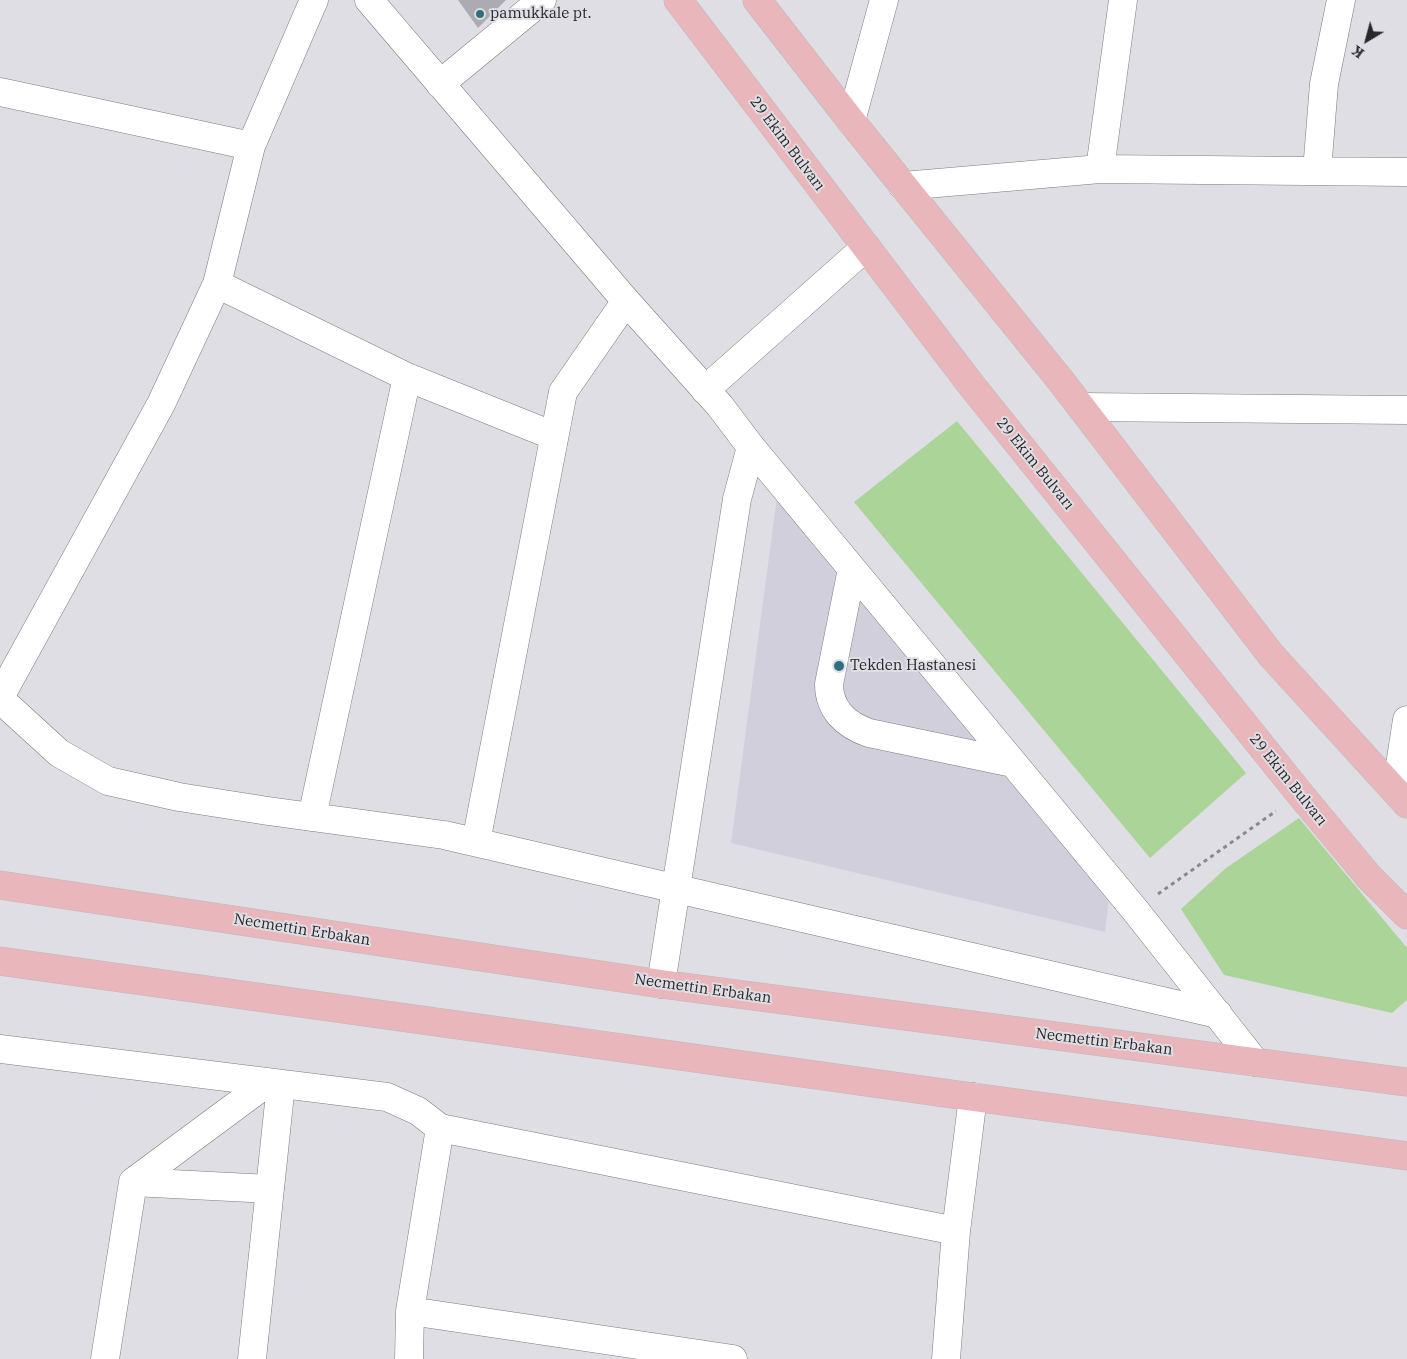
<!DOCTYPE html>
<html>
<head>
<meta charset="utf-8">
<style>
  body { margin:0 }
  #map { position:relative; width:1407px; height:1359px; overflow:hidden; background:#dfdee4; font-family:"IBM Plex Serif",serif }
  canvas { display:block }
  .north { position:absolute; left:1342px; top:15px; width:50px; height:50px; -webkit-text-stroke:4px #dfdee4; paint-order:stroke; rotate:217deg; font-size:14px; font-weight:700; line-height:20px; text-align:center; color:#28282a }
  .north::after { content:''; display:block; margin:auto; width:18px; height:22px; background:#28282a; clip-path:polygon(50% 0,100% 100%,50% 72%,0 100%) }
</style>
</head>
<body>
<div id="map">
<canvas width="1407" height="1359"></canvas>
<div class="north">K</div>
</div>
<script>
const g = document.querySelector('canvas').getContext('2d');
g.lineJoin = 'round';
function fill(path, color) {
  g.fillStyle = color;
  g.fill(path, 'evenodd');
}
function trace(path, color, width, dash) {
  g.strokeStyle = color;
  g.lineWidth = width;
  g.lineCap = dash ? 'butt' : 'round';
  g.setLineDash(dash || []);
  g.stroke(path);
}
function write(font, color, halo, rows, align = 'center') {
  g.font = font + ' "IBM Plex Serif",serif';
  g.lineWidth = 4;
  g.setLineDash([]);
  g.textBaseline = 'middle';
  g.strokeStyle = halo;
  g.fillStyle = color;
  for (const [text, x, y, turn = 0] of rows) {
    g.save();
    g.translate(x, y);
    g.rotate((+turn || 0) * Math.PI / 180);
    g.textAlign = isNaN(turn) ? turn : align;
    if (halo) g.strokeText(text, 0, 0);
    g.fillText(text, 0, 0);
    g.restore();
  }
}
fill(new Path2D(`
  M778,489L1110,892L1105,932L731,843Z`), '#d2cfdc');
fill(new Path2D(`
  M957,421L1246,773L1150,858L854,502Z
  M1299,818L1407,948V1000L1392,1013L1224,975L1181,909L1226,868Z`), '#abd499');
fill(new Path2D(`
  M458,0H506L478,28Z`), '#ababb1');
const minor = new Path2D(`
  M369,0L626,301L720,406L751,447L737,499L661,984
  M440,84L542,0
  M0,92L251,146
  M851,121L884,0
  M1100,169L1123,0
  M1317,171L1324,84L1341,0
  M903,186L1100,169L1407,172
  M217,284L407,377L554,436
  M705,390L866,247
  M1081,407L1407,410
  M751,447L1135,910L1255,1062
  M852,569L829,684C829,710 846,725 869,733L1013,763
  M0,697L161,404L217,284L251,146L314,0
  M0,699L59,753L108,781L179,797L268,811L444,835L1218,1014
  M1396,791L1407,720
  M312,817L407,377
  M476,842L563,392L626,301
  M0,1049L387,1097L418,1111L440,1128L956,1231
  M133,1182L270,1189
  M410,1311L733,1359
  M105,1359L133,1182L268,1082
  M252,1359L281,1084
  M409,1359L410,1311L440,1128
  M946,1359L956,1231L973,1097`);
const major = new Path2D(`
  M678,0L972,386L1300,794L1369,877L1407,915
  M757,0L851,121L1061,381L1271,655L1407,804
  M0,885L661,984L1407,1082
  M0,961L973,1097L1407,1156`);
trace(minor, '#7c7b80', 29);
trace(major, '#bababb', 29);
trace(new Path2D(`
  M1158,894L1276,811`), '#89898d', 3, [4, 4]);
trace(minor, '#fff', 28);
trace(major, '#e8b6bb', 28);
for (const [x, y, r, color] of [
  [480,14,5,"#2b727e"],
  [839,666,6,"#2b727e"]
]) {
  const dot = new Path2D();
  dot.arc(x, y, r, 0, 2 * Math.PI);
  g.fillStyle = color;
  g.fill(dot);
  trace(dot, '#dfdee4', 2);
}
write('15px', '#28282a', '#dfdee4', [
  ["pamukkale pt.",490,14],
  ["Tekden Hastanesi",850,666]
], 'left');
write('15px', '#28282a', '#dfdee4', [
  ["29 Ekim Bulvarı",787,144,53],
  ["29 Ekim Bulvarı",1035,464,51],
  ["29 Ekim Bulvarı",1288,780,51],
  ["Necmettin Erbakan",302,930,9],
  ["Necmettin Erbakan",703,989,8],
  ["Necmettin Erbakan",1104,1042,7]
]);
</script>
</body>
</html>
